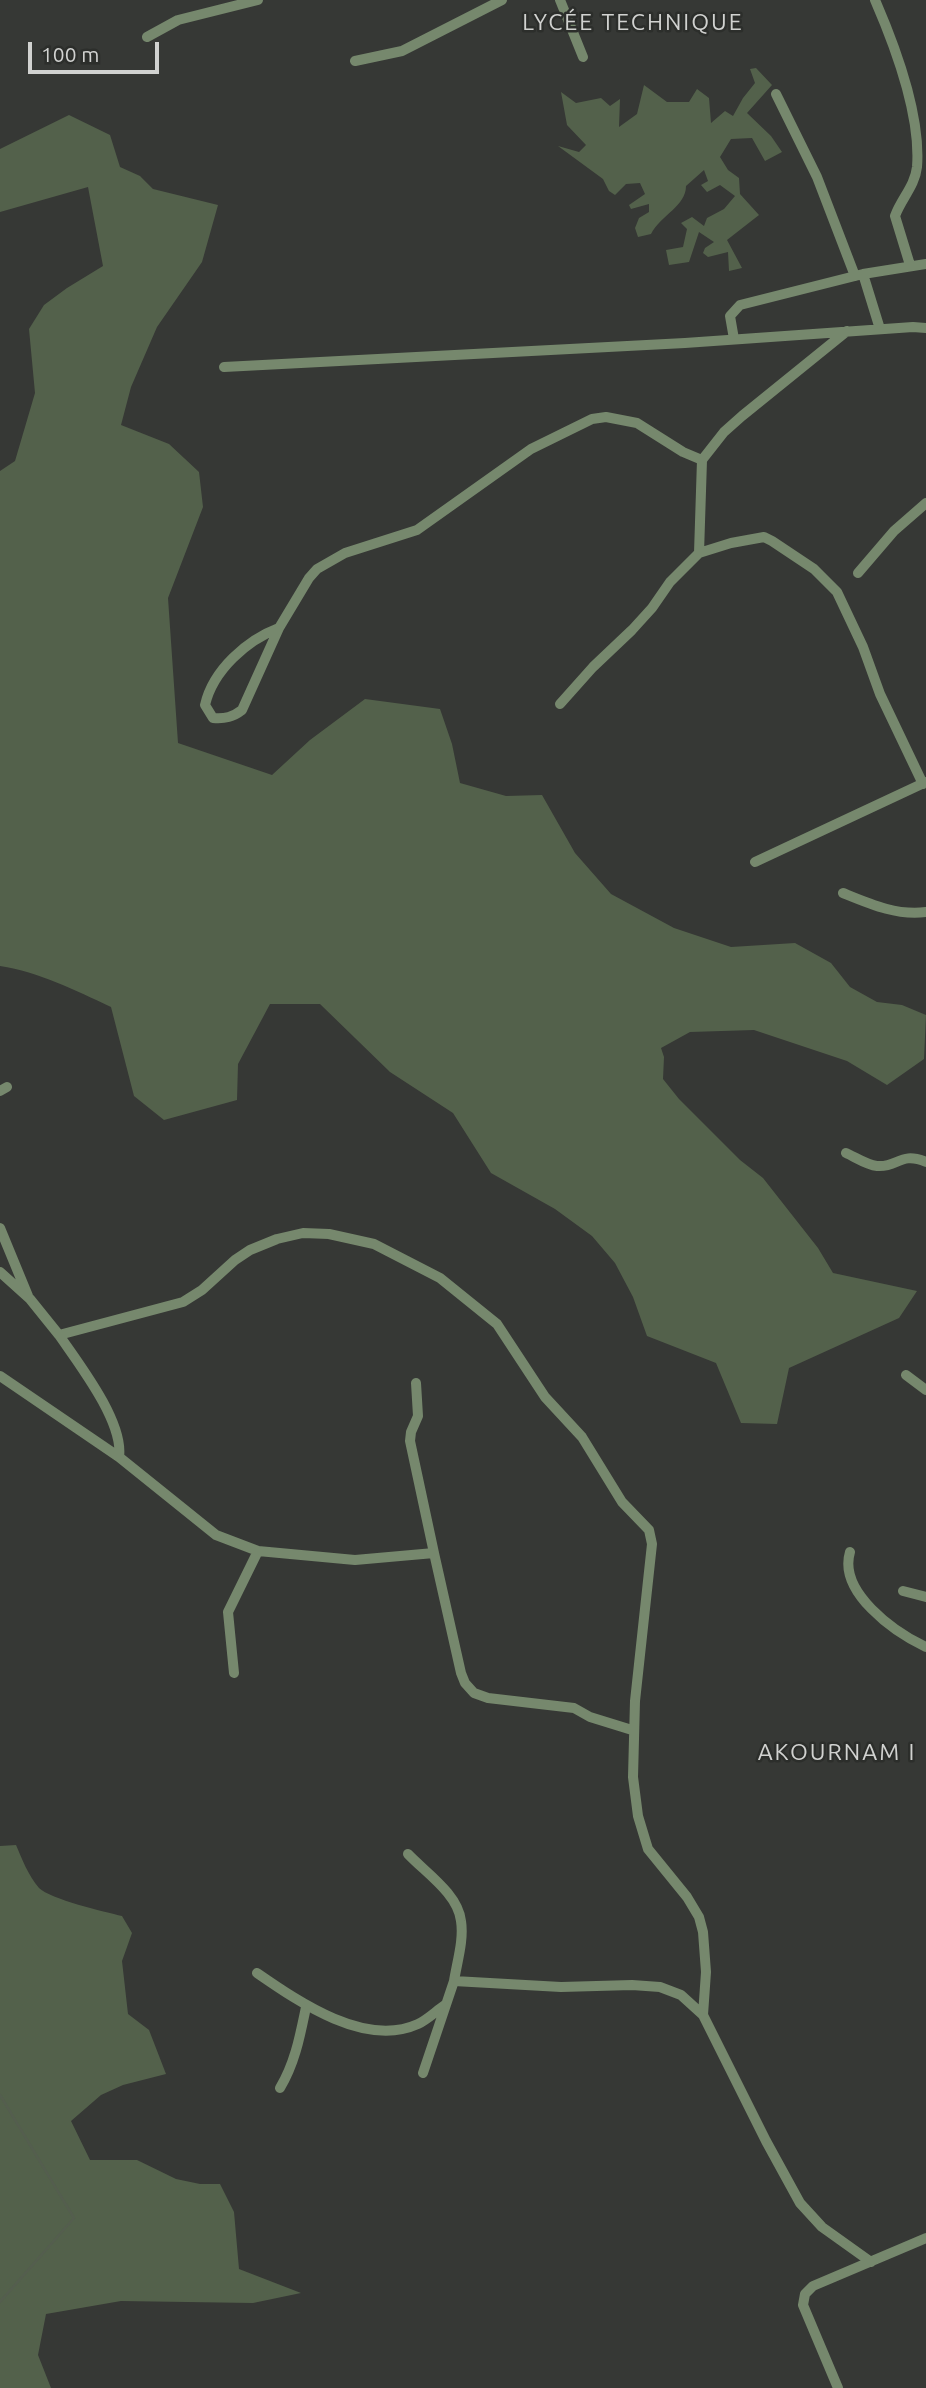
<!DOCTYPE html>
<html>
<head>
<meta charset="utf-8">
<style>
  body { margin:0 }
  #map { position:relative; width:926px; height:2388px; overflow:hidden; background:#363835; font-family:Ubuntu,sans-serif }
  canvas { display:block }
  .scale { position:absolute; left:28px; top:42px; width:131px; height:32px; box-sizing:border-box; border:4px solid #d1d2d0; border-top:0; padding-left:9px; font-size:21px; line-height:24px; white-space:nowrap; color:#d1d2d0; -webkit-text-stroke:5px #2c2e2b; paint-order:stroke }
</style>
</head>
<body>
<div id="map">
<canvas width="926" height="2388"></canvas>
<div class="scale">100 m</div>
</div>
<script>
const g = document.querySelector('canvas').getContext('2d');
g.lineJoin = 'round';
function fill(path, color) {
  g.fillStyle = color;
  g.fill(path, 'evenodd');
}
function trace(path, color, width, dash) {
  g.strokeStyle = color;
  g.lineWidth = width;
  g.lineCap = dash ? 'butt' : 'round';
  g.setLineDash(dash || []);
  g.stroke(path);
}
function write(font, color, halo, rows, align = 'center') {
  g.font = font + ' Ubuntu,sans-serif';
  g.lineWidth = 5;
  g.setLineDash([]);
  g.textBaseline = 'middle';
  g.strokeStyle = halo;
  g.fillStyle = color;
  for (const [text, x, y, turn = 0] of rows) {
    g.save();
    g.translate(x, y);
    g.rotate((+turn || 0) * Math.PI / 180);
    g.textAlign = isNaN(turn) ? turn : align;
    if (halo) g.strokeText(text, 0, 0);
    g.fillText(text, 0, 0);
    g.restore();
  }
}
fill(new Path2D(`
  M756,68L772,85L747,113L771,136L782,152L765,161L752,138L731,139L720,157L728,170L739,178L740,194L759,215L727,240L742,268L729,271L728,252L708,257L703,253L705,248L714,242L699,232L689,262L669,265L666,250L683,247L687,229L681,223L692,217L704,226L707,218L724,209L735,196L720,185L707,192L701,185L708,181L704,170L686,186C686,206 661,215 651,234L638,237L635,228L639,218L649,212V204L631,209L629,205L645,194L640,183L626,184L615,195L609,191L603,179L558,146L579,152L586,145L567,125L561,92L576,103L601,98L610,106L620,99L619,127L637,114L644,85L667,102H689L697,89L709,98L711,123L725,111L733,116L743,98L755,83L750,69Z
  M69,115L110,135L120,167L140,176L153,189L218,205L202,262L157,327L131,387L121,425L169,444L199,472L203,507L168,598L178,743L272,775L310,740L365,699L440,709L452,744L460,783L506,796L542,795L575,853L611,894L674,928L731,947L795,943L831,963L850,987L877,1002L902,1005L926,1015L924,1059L887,1085L847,1061L754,1030L690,1032L661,1048L664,1057L663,1079L679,1099L740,1160L763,1178L818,1248L833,1273L917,1291L899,1318L789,1368L777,1424L741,1423L716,1363L647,1336L633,1297L615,1263L592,1236L555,1209L491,1173L453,1113L390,1072L320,1004H270L238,1064L237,1100L164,1120L134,1096L111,1007C75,990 39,972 0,966V471L15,461L35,393L29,329L44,305L67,288L103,266L88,187L0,212V149Z
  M16,1845C22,1859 28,1875 39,1888C50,1899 105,1912 122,1916L132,1933L122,1961L128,2014L149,2030L166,2074L123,2085L101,2095L71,2121L90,2160H137L176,2179L200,2184H220L234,2212L239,2269L301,2293L253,2303L121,2301L46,2314L38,2355L51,2388H0V1846Z`), '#53614b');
trace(new Path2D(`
  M0,2095L74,2218L0,2302`), '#545e4e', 2.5);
trace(new Path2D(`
  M560,0L583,57
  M875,0C895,46 921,116 917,167C915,186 901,199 895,216L910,265
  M147,37L178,20L258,0
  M355,61L402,51L502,0
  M776,94L817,177L855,276
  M863,274L880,329
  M734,339L730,316L740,305L863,274L926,264
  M224,367L685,343L913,327L926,328
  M699,553L702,460L724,432L742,416L847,331
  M858,573L894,531L926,503
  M279,628C247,640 213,670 205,705L213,718C225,719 233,717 242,710L279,628L309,578L317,569L345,553L417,530L531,449L592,419L606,417L637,423L683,452L702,460
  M560,704L593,667L632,630L652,608L670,582L699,553L731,543L764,537L772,541L814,569L837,592L863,647L880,694L923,784
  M755,862L926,782
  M843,893C870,904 897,916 926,912
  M0,1091L7,1087
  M846,1153C855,1157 867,1165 877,1166C898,1168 900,1151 926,1162
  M0,1228L28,1296
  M0,1272L30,1299L59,1335L183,1302L202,1290L235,1260L250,1250L277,1239L303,1233L329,1234L374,1244L440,1278L497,1324L545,1397L582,1437L622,1502L649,1530L652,1544L635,1701L633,1777L638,1816L648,1849L687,1897L699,1917L703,1932L706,1972L703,2015
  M59,1335C79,1364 124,1422 119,1457
  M906,1375L926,1390
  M0,1376L119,1457L216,1535L258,1551L355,1560L434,1553L461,1673L465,1683L474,1693L488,1698L574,1708L590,1717L632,1730
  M416,1383L418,1416L411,1432L410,1441L434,1553
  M850,1552C838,1592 894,1632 926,1647
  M903,1591L926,1597
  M234,1673L228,1612L258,1551
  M408,1854C426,1873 458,1894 461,1921C464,1940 457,1962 454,1981L561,1987L632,1985L660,1987L681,1995L703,2015L766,2141L800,2203L822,2227L871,2262
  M257,1973C299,2002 365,2048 418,2024C427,2020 436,2011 445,2005
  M423,2073L454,1981
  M280,2088C295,2063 300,2036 306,2007
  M838,2388L803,2305L805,2294L813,2286L926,2238`), '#76886d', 10);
g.letterSpacing = '2px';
write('23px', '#d1d2d0', '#2c2e2b', [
  ["LYCÉE TECHNIQUE",633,22],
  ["AKOURNAM I",837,1752]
]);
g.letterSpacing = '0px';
</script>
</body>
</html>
